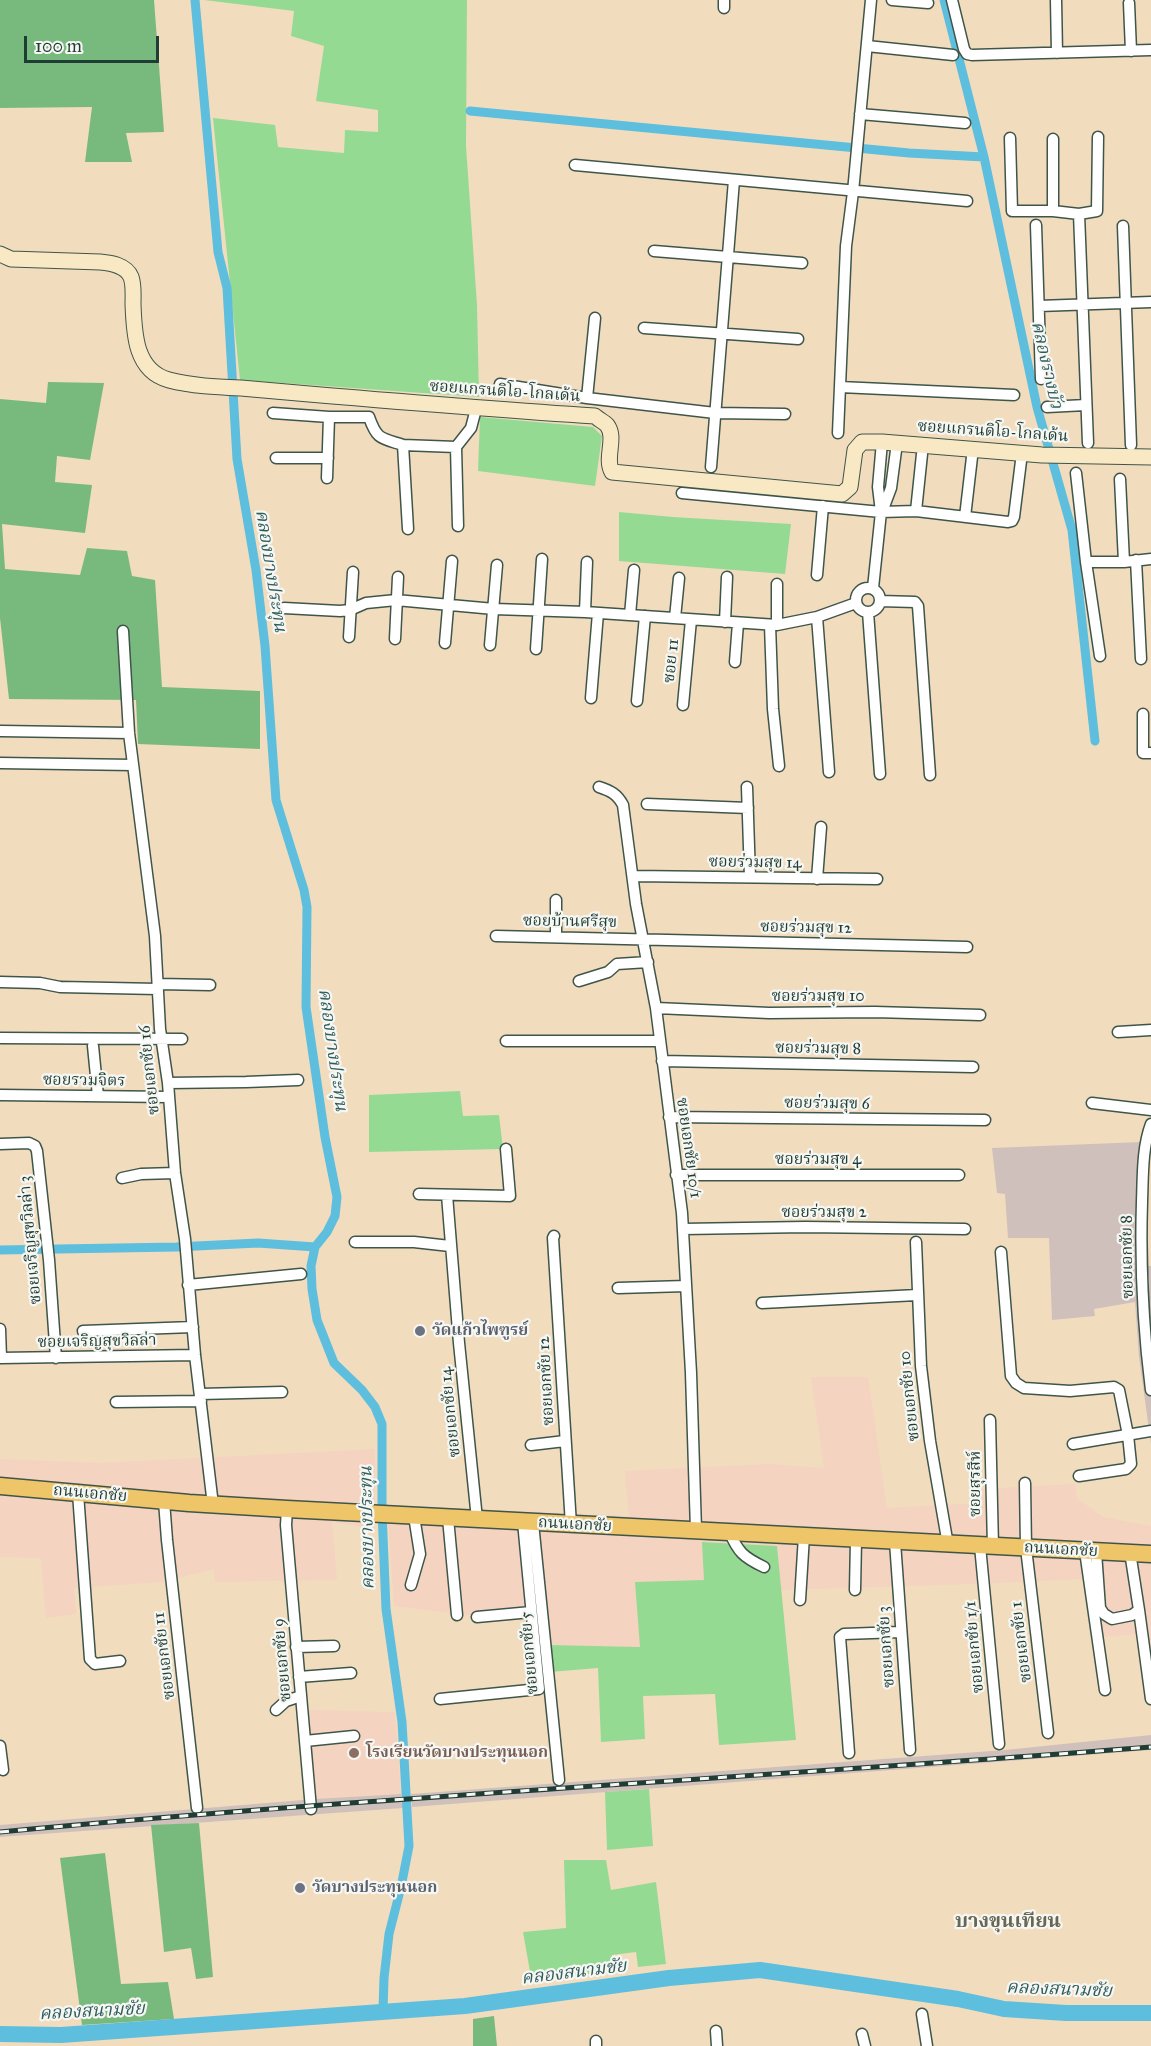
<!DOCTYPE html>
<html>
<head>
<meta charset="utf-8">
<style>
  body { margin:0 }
  #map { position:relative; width:1151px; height:2046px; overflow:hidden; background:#f2dcbe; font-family:"IM FELL Great Primer",serif }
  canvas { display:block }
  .scale { position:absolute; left:24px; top:36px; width:135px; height:27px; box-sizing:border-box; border:3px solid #1f3d34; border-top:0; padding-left:8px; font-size:18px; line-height:21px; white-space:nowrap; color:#1f3d34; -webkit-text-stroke:4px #f6f6f2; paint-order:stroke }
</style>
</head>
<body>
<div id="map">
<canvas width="1151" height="2046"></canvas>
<div class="scale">100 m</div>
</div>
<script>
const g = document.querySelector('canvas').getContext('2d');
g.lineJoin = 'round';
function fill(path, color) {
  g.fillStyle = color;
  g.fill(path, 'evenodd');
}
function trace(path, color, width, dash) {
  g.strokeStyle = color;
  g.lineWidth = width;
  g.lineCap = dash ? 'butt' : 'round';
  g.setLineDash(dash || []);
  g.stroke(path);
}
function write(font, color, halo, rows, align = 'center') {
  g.font = font + ' "IM FELL Great Primer","Noto Serif Thai",serif';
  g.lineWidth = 4.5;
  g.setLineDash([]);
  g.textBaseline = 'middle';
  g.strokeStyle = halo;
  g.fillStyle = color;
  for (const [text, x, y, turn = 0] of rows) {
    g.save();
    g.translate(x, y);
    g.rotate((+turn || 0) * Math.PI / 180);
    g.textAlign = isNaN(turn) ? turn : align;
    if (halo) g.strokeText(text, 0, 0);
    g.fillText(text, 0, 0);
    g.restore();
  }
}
fill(new Path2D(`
  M811,1377H868L887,1508L982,1503L981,1489L1075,1484L1077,1498L1103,1517L1151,1526V1656L1148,1633L1090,1638L1083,1579L974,1584L781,1590L777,1546L703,1542L704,1580L640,1647L549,1645L545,1613L468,1615L394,1606L387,1505L629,1516L625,1471L769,1464L824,1468Z
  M375,1449V1529L332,1522L337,1580L215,1582L214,1569L163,1582L74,1588L76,1614L46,1618L41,1558L0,1557V1459L101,1463Z
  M307,1710L395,1712L401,1794L315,1799Z`), '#f4d3c1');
fill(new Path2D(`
  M1141,1142L1135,1266H1151V1444L1139,1357L1135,1302L1094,1309L1095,1316L1052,1320L1049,1238H1008L1005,1194L997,1193L992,1148Z
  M1151,1735V1750L412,1807L411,1794L1005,1750Z
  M401,1794L403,1808L0,1837V1825L315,1799Z`), '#d0c0bc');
fill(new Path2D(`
  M204,0H467L466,146L477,305L479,397L240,380L213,118L275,125L278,147L344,153L345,130L378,132V110L316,101L324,46L291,36L294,11Z
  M480,417L593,427L602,436L595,486L478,471Z
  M619,512L673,517L791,524L785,574L619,561Z
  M460,1091L463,1116L499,1115L503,1149L369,1152V1095Z
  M702,1542L777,1546L796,1740L719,1745L715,1694L643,1696L645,1739L601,1742L598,1668L550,1672L549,1645L640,1647L635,1582L704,1580Z
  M649,1789L653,1846L607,1850L605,1792Z
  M564,1860H606L611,1890L656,1882L666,1964L638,1967L636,1952L612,1955L613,1970L532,1983L523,1932L566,1928Z`), '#95da93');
fill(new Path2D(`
  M0,0H154L164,132L126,133L132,162H85L92,107L0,108Z
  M48,382L104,383L90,460L57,456L55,482L92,485L85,533L2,524L5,569L80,575L87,548L127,551L132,576L155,580L162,687L260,691V749L138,744L136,700L9,699L0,618V399L46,403Z
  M199,1823L213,1977L196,1979L191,1948L164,1952L151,1825Z
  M105,1853L121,1984L168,1982L174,2019L82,2025L60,1858Z
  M494,2016L497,2046H473V2019Z`), '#78ba7d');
trace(new Path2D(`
  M195,0L218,252L227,288L237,459L256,570L265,646L276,800L304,890L307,907L306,1007L325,1137L337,1197L335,1216L327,1232L315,1247L311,1266L312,1289L317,1320L334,1363L362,1390L375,1407L382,1424V1511L386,1609L402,1722L409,1846L401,1887L389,1934L384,1978L383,2010
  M944,0L984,157L1037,407L1072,530L1095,741
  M470,111L909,153L984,157
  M0,1250L176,1247L258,1243L315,1247`), '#5ebedd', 9);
trace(new Path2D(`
  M0,2034L61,2035L465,2006L669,1978L760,1970L958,1999L1004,2009L1066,2013H1151`), '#5ebedd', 16);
const street = new Path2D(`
  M892,0L928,3
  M952,0L964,49L967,54L972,55L1151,50
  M1056,0L1057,53
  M1129,3L1131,51
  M724,8V0
  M867,46L953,55
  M860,114L965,123
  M1010,138L1012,211H1053L1079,214L1097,211L1098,137
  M1053,139V211
  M575,165L967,201
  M1079,214L1088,443
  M1036,225L1041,379
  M1123,226L1131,445
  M654,251L802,263
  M1039,306L1151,302
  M644,328L798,339
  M500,384L587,398L715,413L785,414
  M840,387L1014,395
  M587,398L595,318
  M1047,407L1086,405
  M273,413L329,417H369C377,440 381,438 403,445
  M838,433L846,246L853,192L871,0
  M276,458H328
  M711,467L734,180
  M1076,473L1086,562H1124
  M327,478L329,417
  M1120,479L1124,562L1151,559
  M682,493L881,512L916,511L1008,522L1012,521L1014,517L1021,461
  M916,511L922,454
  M882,512L891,488L897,443
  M965,517L972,457
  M458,526L456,447L471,428L476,409
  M408,529L403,445L456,447
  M1136,560L1141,659
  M1086,562L1100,656
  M817,575L823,506
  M777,584V625
  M856 600a12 12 0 1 1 24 0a12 12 0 1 1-24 0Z
  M873,588L881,512L878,487L882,442
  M880,601L915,602L918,606L930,775
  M284,608L340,611L350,610L366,603L396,600L494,609L585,612L777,625L817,617L856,603
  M585,612L587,562
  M868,612L880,774
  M630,615L634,570
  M817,617L829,772
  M675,618L679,578
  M725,622L727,577
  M770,625L773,709L779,766
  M123,631L129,733L155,936L160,1029L168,1083L175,1173L185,1239L195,1355L213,1505
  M349,637L353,572
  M395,639L398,577
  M445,643L452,561
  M490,645L497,565
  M536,649L542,559
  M735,662L738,623
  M591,698L598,613
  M637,701L645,616
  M683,705L691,620
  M1143,714V753H1151
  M1,731L129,733
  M0,763L133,765
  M599,787C611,791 617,794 623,805L636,904L656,1008L682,1213L691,1373L696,1530
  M747,787L750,877
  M647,804L748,808
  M633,876L877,879
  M817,879L821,827
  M556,900V937
  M496,936L967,947
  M579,981L608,972L617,964L648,962
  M0,982L40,983L60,987L158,989
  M158,984L210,985
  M656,1008L769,1013L875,1012L980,1015
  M1118,1032L1151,1030
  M0,1038L182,1039
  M506,1041H659
  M93,1046L98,1096
  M662,1061L973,1067
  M168,1083L246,1082L298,1080
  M0,1095L169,1097
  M1092,1103L1151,1110
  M669,1117L985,1120
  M1151,1124C1142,1148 1143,1176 1142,1201C1140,1265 1143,1327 1151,1390
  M0,1144L29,1143L35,1146L37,1151L49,1260L56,1358
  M676,1175H959
  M122,1178L141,1174L175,1173
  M419,1194L510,1196L506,1149
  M447,1195L459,1343L477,1519
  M683,1229L805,1227L965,1229
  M554,1236L553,1238L571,1525
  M355,1242H414L450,1246
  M916,1242L921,1366L930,1441L948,1545
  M1001,1252L1011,1376L1016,1383L1024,1388L1070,1391L1114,1387L1119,1390L1128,1435L1131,1464L1126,1469L1079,1476
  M188,1285L301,1274
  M618,1288L686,1286
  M762,1303L917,1295
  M0,1329L1,1358
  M83,1331L193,1327
  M0,1358L195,1355
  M200,1394L282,1392
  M116,1402L201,1401
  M990,1420L993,1547
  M1073,1444L1151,1431
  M531,1445L565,1441
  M1025,1483L1026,1548L1048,1733
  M78,1493L90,1659L95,1664L120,1661
  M164,1501L167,1540L197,1808
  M287,1509L286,1525L311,1809
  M448,1518L457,1615
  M533,1523L559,1780
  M729,1531C738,1552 743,1557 764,1567
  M895,1542L910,1750
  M980,1546L999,1744
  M1085,1551L1105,1690
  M1096,1552L1100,1608L1104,1614L1112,1619L1132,1615L1139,1610L1130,1552
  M411,1585L420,1554L414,1516
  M855,1590L856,1540
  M800,1600L804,1536
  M1139,1610L1151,1699
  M477,1617L531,1612
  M296,1647L334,1646
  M299,1677L351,1673
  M440,1699L539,1689L523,1522
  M276,1710L286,1701L301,1696
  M305,1741L354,1736
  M0,1746L3,1770
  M849,1753L840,1637L844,1634L900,1632
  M922,2014L927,2046
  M716,2031L717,2046
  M862,2034L865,2046
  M596,2041V2046`);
const secondary = new Path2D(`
  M0,254L11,259L100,262C111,263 126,265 131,277C134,285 133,296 133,304C134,333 135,371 169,380C192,386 217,387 241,388C264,390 286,392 309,394C404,402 499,410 595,416C598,419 604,422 607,425C617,438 604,458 612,472L842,494L850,487L855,450L862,442H882L1042,455L1151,457`);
const primary = new Path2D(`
  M0,1486L189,1503L287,1509L1151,1554`);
trace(street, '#3f5549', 13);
trace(secondary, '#3f5549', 17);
trace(primary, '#3f5549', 19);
trace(street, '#fff', 10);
trace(secondary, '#f8e8c3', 15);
trace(primary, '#eec569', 16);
const rail = new Path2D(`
  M0,1832C383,1796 767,1777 1151,1747`);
trace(rail, '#1f3d34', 5);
trace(rail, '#f6f6f2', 3, [9]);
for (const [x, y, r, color] of [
  [420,1331,6,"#6b7280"],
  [354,1753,6,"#8d6e63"],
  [300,1888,6,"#6b7280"]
]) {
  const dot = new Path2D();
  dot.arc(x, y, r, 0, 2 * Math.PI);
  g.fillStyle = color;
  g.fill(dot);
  trace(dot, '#f6f6f2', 2);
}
write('16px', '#1f3d34', '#f6f6f2', [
  ["ซอยแกรนดิโอ-โกลเด้น",505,392,4],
  ["ซอยแกรนดิโอ-โกลเด้น",993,432,4],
  ["ซอย 11",672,661,-84],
  ["ซอยร่วมสุข 14",755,863,1],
  ["ซอยบ้านศรีสุข",570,922,1],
  ["ซอยร่วมสุข 12",806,928,1],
  ["ซอยร่วมสุข 10",818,997],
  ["ซอยร่วมสุข 8",818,1049,1],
  ["ซอยเอกชัย 16",150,1070,-96],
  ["ซอยรวมจิตร",84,1081,1],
  ["ซอยร่วมสุข 6",827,1104,1],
  ["ซอยเอกชัย 10/1",688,1148,82],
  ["ซอยร่วมสุข 4",818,1160],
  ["ซอยร่วมสุข 2",824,1213],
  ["ซอยเจริญสุขวิลล่า 3",31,1240,-95],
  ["ซอยเอกชัย 8",1128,1257,-91],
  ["ซอยเจริญสุขวิลล่า",97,1342,-1],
  ["ซอยเอกชัย 12",547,1381,-93],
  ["ซอยเอกชัย 10",910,1396,-96],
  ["ซอยเอกชัย 14",451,1412,-96],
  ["ซอยสุรสีห์",976,1484,-90],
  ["ถนนเอกชัย",90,1494,5],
  ["ถนนเอกชัย",575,1525,3],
  ["ถนนเอกชัย",1061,1550,3],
  ["ซอยเอกชัย 1",1022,1642,-97],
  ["ซอยเอกชัย 3",887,1647,-94],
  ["ซอยเอกชัย 1/1",975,1647,-95],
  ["ซอยเอกชัย 5",530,1653,-95],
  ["ซอยเอกชัย 11",165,1656,-97],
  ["ซอยเอกชัย 9",283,1660,-95]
]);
write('bold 16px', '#5b616d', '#f6f6f2', [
  ["วัดแก้วไพฑูรย์",432,1331],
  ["วัดบางประทุนนอก",312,1888]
], 'left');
write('bold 16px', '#785e54', '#f6f6f2', [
  ["โรงเรียนวัดบางประทุนนอก",366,1753]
], 'left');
write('italic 18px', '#2f5d5e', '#f6f6f2', [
  ["คลองรางบัว",1046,365,77],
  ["คลองบางประทุน",270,571,81],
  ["คลองบางประทุน",332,1050,82],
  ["คลองบางประทุน",368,1528,-91],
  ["คลองสนามชัย",574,1973,-7],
  ["คลองสนามชัย",1059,1990,2],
  ["คลองสนามชัย",92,2012,-3]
]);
write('bold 20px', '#666754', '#f6f6f2', [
  ["บางขุนเทียน",1008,1922]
]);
</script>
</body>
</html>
